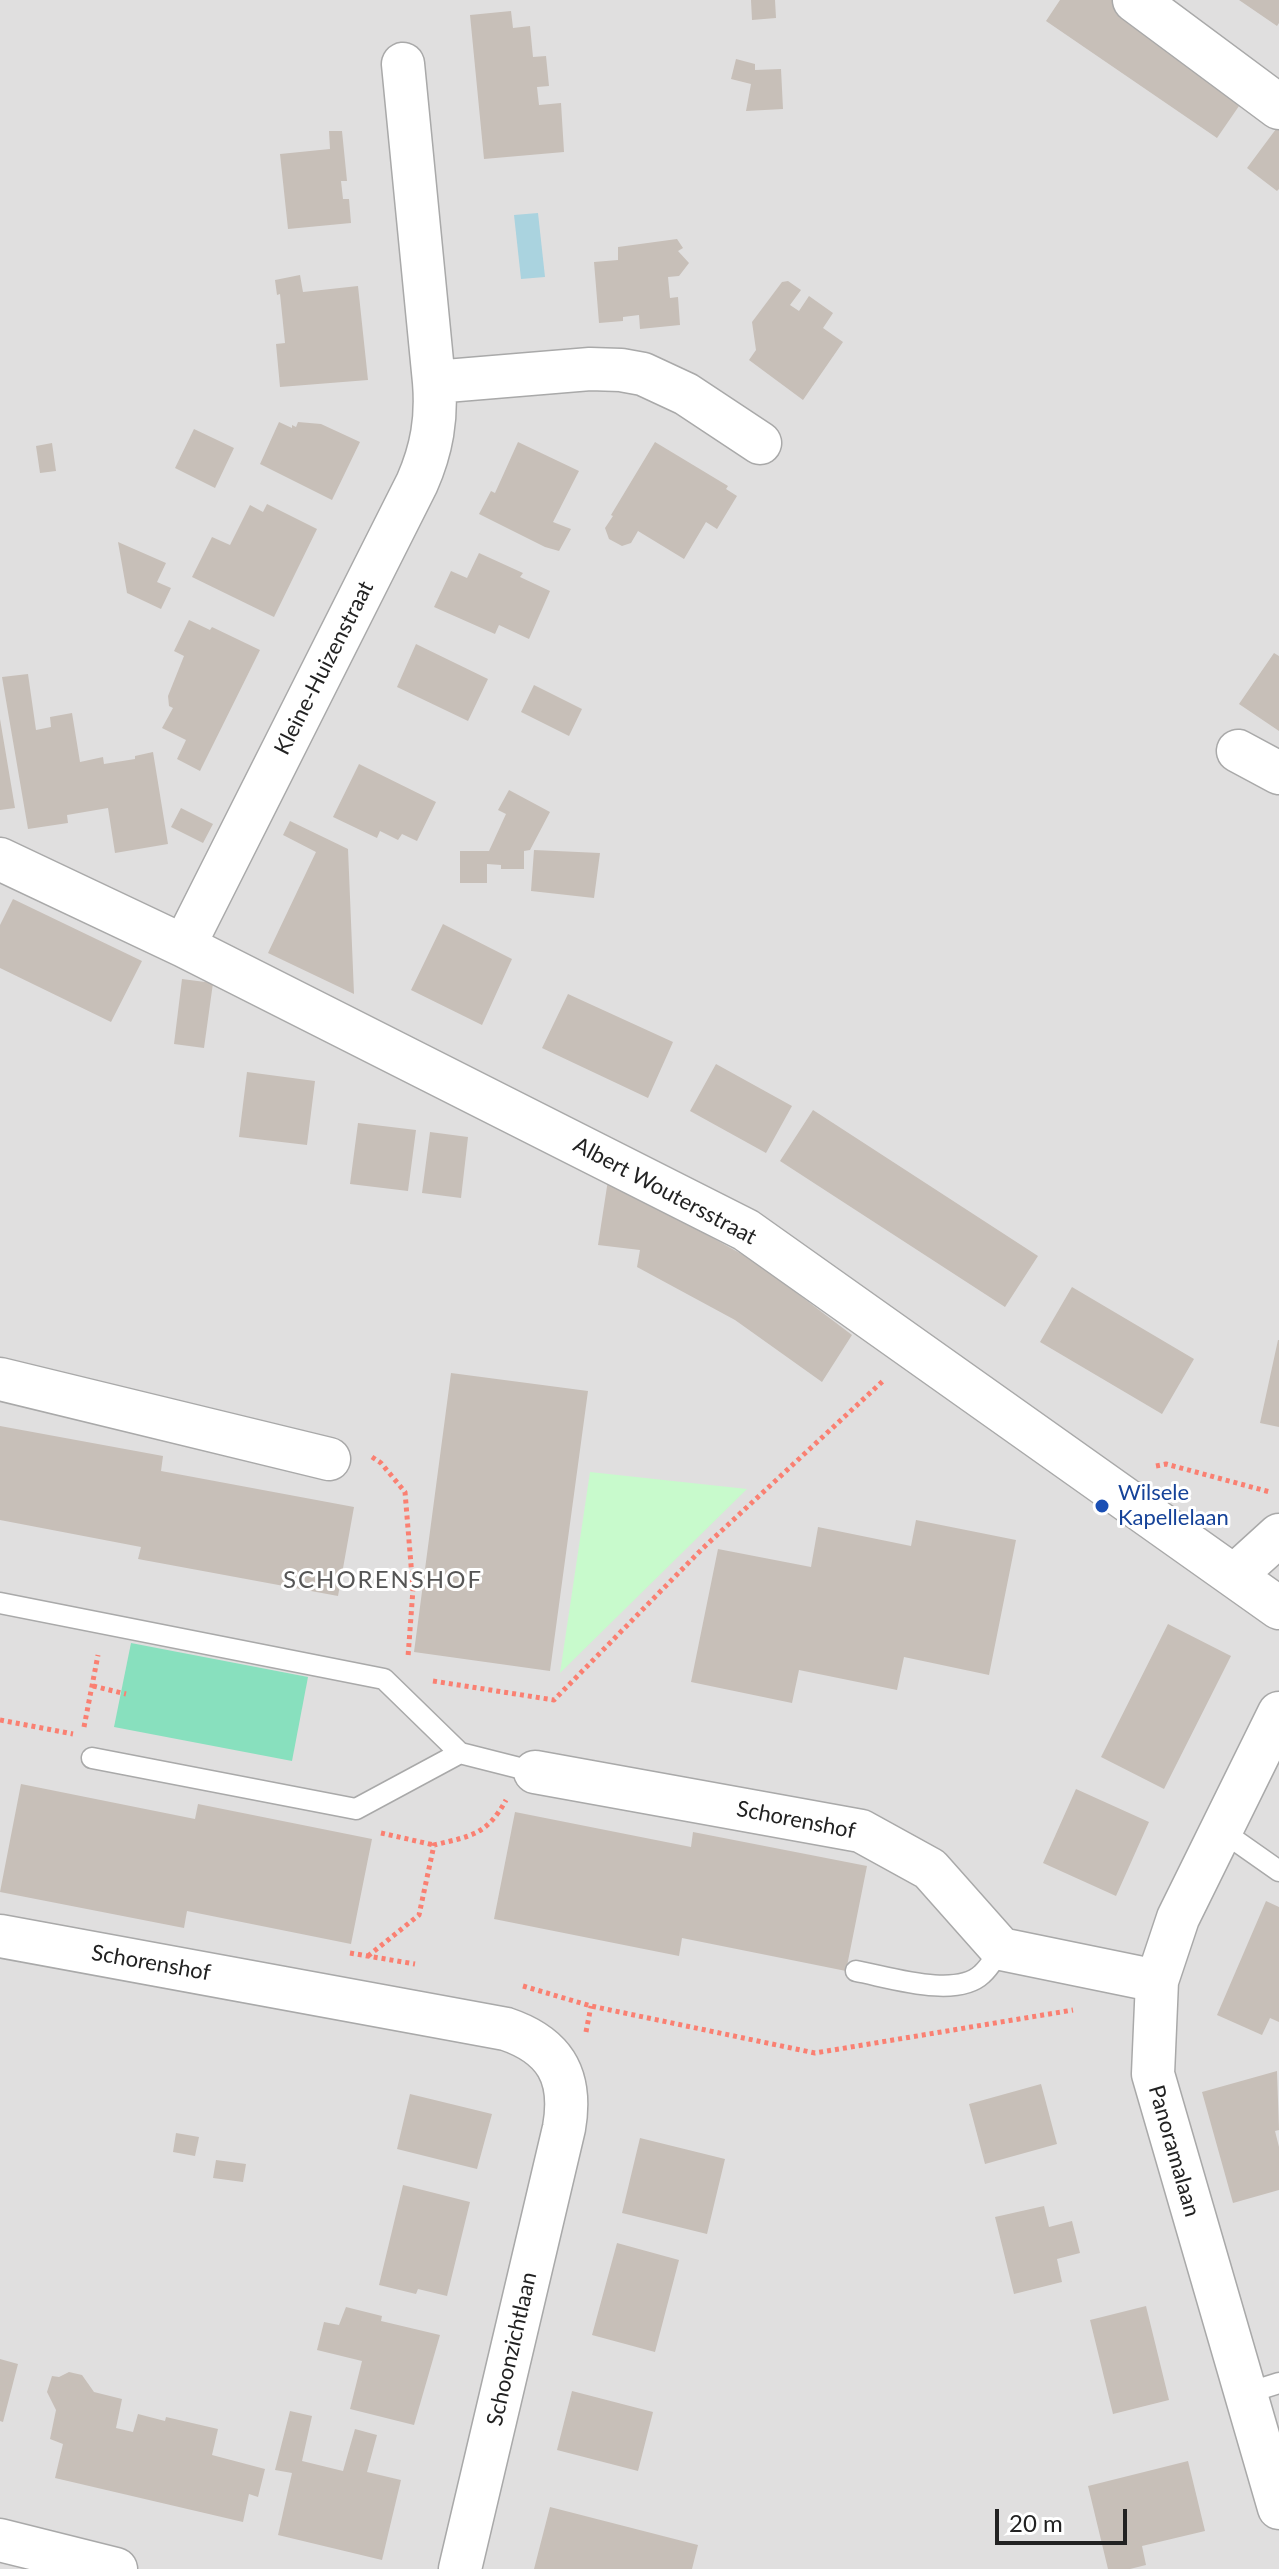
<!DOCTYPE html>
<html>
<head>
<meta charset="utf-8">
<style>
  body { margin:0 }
  #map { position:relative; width:1279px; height:2569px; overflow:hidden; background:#f2efe9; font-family:Lato,sans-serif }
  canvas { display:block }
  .scale { position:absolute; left:995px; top:2509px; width:132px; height:36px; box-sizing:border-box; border:4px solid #222; border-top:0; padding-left:10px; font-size:24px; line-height:28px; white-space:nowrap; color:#222; -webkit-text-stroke:6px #fff; paint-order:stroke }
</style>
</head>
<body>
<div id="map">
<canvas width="1279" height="2569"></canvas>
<div class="scale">20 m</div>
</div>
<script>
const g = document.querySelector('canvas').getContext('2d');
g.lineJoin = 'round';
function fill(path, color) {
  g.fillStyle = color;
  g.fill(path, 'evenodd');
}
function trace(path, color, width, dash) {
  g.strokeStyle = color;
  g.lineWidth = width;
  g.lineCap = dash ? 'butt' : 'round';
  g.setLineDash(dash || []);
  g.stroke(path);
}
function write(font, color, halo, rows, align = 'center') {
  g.font = font + ' Lato,sans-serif';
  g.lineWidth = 6;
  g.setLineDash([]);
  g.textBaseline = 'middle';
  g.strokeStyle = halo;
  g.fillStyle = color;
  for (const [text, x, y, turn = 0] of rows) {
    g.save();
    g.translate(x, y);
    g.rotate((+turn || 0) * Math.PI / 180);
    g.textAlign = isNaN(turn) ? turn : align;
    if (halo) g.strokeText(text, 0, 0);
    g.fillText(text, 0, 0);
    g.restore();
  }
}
fill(new Path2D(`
  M0,0H1279V2569H0Z`), '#e0dfdf');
fill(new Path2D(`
  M590,1472L747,1489L560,1673Z`), '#c8facc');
fill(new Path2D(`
  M131,1643L308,1677L292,1761L114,1727Z`), '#88e0be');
fill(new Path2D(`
  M538,213L545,277L521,279L514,215Z`), '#aad3df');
fill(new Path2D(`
  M751,0H775L776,18L752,20Z
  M1060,0H1117L1250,90L1217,138L1046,21Z
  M1239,0H1279V23L1277,26Z
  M511,11L513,28L530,26L533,57L546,56L549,86L537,87L539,105L561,103L564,152L484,159L470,15Z
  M736,59L755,64V70L781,69L783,109L746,111L751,84L731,79Z
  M1279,125V189L1277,191L1247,168Z
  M329,131H342L347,181H341L343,199H349L351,223L288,229L280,154L330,149Z
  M677,239L683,248L678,251L689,263L679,276L668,277L670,298L678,297L680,325L640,329L639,315L623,317V321L599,323L594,262L618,260V247Z
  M300,275L303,292L358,286L368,380L280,387L276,344L285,343L280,294L277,295L275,280Z
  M788,281L801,290L790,305L799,311L809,296L833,313L823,328L843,342L803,400L749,360L756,350L752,322L782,282Z
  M279,422L292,428V425L296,427L298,422L321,424L360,442L332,500L260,464Z
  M194,429L234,448L215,488L175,468Z
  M518,442L579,471L553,522L571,529L559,551L545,547L479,514L491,491L495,493Z
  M655,442L728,486L726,489L737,496L717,529L706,522L684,559L638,531L631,543L622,546L609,539L605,528L613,516L611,515Z
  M52,443L56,471L40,473L36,446Z
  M267,504L317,529L274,617L192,577L212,537L230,545L250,505L263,512Z
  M118,542L166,563L157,582L171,588L161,609L127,593Z
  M479,553L523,573L520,577L550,591L529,639L499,625L495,634L434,607L451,571L467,578Z
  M189,620L210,630L212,627L260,650L200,771L177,759L186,740L162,728L173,708L169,706L168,696L184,656L174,651Z
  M416,644L488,679L468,721L397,687Z
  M1274,653L1279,656V731L1239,704Z
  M28,674L36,730L51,727L50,717L72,713L80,762L103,757L104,764L135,759V756L153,752L168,844L115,853L108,808L67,815L68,823L28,829L2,677Z
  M534,685L582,709L569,736L521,712Z
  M0,719L15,808L0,810Z
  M359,764L436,802L417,841L402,834L398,840L380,831L377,838L333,817Z
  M509,790L550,812L530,850L524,851V869H501V865L487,864V883H460V851H489L506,814L498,810Z
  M181,808L213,824L203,843L171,827Z
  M290,821L348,849L354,994L268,953L316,852L283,835Z
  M534,850L600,853L594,898L531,891Z
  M13,899L142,961L111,1022L0,968V925Z
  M443,924L512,959L482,1025L411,990Z
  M182,979L213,983L204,1048L174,1044Z
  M568,994L673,1042L648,1098L542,1048Z
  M716,1064L792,1106L766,1153L690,1111Z
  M247,1072L315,1081L307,1145L239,1137Z
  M813,1110L1038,1256L1005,1307L780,1161Z
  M358,1123L416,1130L408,1191L350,1184Z
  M430,1132L468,1137L461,1198L422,1193Z
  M608,1180L756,1262L852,1335L822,1382L735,1320L637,1267L640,1250L598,1245Z
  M1072,1287L1194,1359L1162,1414L1040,1342Z
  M1278,1340H1279V1427L1260,1423Z
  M451,1373L588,1391L550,1671L414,1652Z
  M0,1426L163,1456L161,1471L354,1507L338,1596L138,1559L141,1547L0,1520Z
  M916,1520L1016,1540L989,1675L904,1657L897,1690L799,1670L792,1703L691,1682L718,1549L811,1567L818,1527L911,1546Z
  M1168,1624L1231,1656L1164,1789L1101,1757Z
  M21,1784L195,1819L198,1804L372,1839L351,1944L187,1911L184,1928L0,1892Z
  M1076,1789L1149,1822L1116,1896L1043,1863Z
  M515,1812L691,1847L693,1832L867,1866L846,1971L682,1938L679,1956L494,1919Z
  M1266,1901L1279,1907V2022L1270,2018L1262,2035L1217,2015Z
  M1277,2071L1279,2130L1275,2131L1279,2147V2190L1233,2203L1202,2092Z
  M1041,2084L1057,2144L985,2164L969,2104Z
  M410,2094L492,2114L477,2169L397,2149Z
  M176,2133L199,2137L195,2156L173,2152Z
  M640,2138L725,2159L707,2234L622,2213Z
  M216,2160L246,2164L243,2182L213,2178Z
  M403,2185L470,2202L447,2296L418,2289L416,2294L379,2285Z
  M1044,2206L1049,2227L1072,2221L1080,2253L1057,2259L1062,2282L1014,2294L995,2217Z
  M617,2243L679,2260L655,2352L592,2335Z
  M1146,2306L1169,2400L1113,2414L1090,2320Z
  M346,2307L382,2316L381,2321L440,2335L414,2425L350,2409L362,2361L317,2350L324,2322L339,2325Z
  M0,2359L18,2364L3,2422L0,2421Z
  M69,2372L82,2375L94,2392L122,2399L116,2428L133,2432L138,2414L165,2421L166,2417L218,2429L212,2455L265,2469L258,2497L249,2494L243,2522L55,2478L63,2444L50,2439L56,2410L47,2392L52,2376L59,2377Z
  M572,2391L653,2412L638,2471L557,2450Z
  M290,2411L312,2416L302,2461L343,2471L355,2429L377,2435L367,2472L401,2480L382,2560L278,2535L292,2473L275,2470Z
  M1188,2461L1205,2531L1142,2546L1146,2565L1130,2569H1108L1088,2486Z
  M550,2507L698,2545L692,2569H534Z`), '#c7bfb8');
const service = new Path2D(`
  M0,1603L384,1679L460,1753L535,1772
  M92,1758L356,1809L460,1753
  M1222,1831L1279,1871
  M856,1971C889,1977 956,1999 982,1974C990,1967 995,1957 1001,1949
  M1244,2394L1279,2383`);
const minor = new Path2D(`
  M403,64L434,382
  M1238,751L1279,773
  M0,859L184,946L746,1230L1279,1608
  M184,946L417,483C432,449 437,418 434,382L590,369L621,370L643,374L686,394L760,443
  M0,1379L329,1459
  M1235,1575L1279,1535
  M1279,1713L1178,1918L1157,1981L1153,2074L1279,2508
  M535,1772L861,1831L930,1869L1001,1949L1157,1981
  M0,1936L506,2029C556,2046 573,2077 564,2128L460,2569
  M0,2540L116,2569`);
const tertiary = new Path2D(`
  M1135,0L1279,107`);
trace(service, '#a9a9a9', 23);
trace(minor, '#a9a9a9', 45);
trace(tertiary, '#a9a9a9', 47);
trace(new Path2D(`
  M372,1457L381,1463L405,1492L413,1589L408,1657
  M1156,1466L1166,1464L1270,1492
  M433,1681L554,1700L703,1548L884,1380
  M93,1686L126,1694
  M0,1720L73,1734
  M84,1727L98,1655
  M381,1833L434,1845
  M350,1953L415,1964
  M368,1956L419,1915L434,1845C471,1836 487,1835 506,1800
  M523,1986L591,2006L815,2053L1073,2010
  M586,2032L591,2006`), '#fa8072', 5, [4, 4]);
trace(service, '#fff', 20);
trace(minor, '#fff', 42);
trace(tertiary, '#fff', 44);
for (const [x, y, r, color] of [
  [1102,1506,8,"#1a4fb4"]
]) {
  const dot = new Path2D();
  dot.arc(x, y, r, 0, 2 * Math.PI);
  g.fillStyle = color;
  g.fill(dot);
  trace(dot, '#fff', 3);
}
write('22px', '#222', '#fff', [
  ["Kleine-Huizenstraat",324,668,-63],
  ["Albert Woutersstraat",665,1191,28],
  ["Schorenshof",796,1820,11],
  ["Schorenshof",151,1963,10],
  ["Panoramalaan",1174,2151,74],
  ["Schoonzichtlaan",512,2349,-77]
]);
write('22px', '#164399', '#fff', [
  ["Wilsele",1118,1493],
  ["Kapellelaan",1118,1518]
], 'left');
g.letterSpacing = '2px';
write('24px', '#555', '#fff', [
  ["SCHORENSHOF",383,1580]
]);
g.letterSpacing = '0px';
</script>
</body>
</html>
